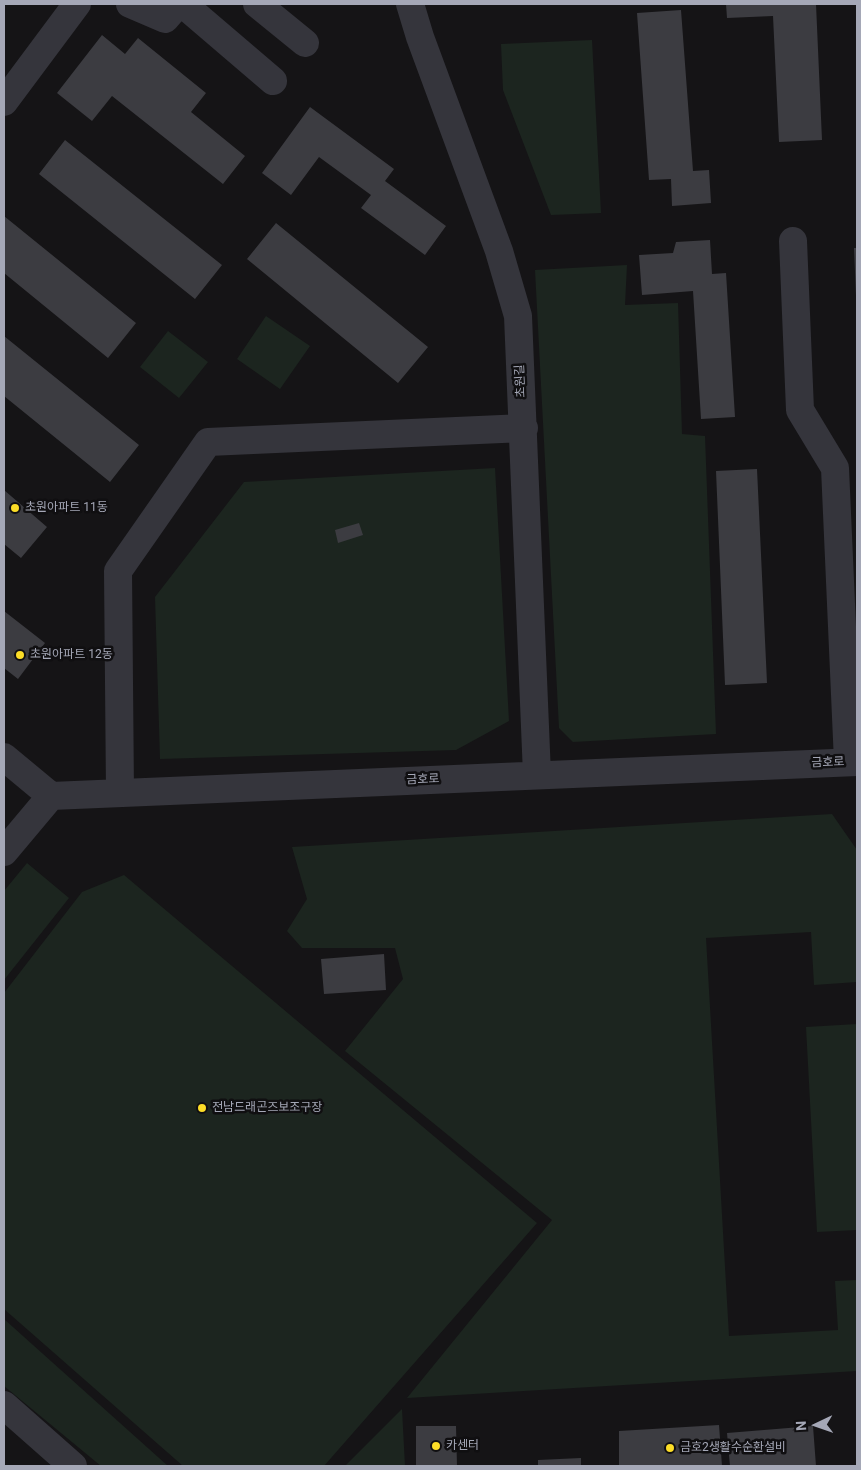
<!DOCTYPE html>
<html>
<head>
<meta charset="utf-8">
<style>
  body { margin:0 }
  #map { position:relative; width:861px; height:1470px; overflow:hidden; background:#151416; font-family:Roboto,sans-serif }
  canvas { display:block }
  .frame { position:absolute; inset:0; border:5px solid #a5a8b7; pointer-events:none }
  .north { position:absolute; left:791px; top:1400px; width:50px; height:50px; -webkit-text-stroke:4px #100f11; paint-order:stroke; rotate:267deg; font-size:14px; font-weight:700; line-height:20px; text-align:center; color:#a5a8b7 }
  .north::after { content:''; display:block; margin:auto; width:18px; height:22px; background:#a5a8b7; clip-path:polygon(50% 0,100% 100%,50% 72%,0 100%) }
</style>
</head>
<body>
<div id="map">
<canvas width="861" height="1470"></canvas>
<div class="frame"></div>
<div class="north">N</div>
</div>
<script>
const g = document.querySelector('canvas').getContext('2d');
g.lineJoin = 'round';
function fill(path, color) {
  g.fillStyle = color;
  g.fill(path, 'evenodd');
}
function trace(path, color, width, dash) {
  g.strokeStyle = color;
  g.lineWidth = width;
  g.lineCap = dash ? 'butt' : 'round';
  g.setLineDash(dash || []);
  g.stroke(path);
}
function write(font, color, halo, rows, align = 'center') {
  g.font = font + ' Roboto,"Noto Sans KR",sans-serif';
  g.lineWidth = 5;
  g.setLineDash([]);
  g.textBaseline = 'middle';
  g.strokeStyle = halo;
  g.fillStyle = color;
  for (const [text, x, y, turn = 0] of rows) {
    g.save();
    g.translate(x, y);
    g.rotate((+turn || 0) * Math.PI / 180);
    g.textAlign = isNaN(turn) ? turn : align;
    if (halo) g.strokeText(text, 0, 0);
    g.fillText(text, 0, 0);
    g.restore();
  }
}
fill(new Path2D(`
  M592,40L601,213L551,215L503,90L501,44Z
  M627,265L625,305L678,303L682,434L705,436L716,734L573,742L559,728L535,270Z
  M266,316L310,346L280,389L237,359Z
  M168,331L208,362L179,398L140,367Z
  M495,468L509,721L456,750L160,759L155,597L244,482Z
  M832,814L857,850V982L814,985L811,932L706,938L729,1336L838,1330L835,1281L857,1280V1371L407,1398L552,1220L345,1051L403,979L395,948H302L287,931L307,899L292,847Z
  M27,863L69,898L4,980V891Z
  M124,875L537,1223L324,1466H183L4,1309V993L82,892Z
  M857,1024V1230L817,1232L806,1027Z
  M4,1319L168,1466H101L4,1386Z
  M402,1409L405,1466H345Z`), '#1c251f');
fill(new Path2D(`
  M726,4H816L822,140L779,142L773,16L727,18Z
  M681,10L693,171L709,170L711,203L672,206L671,179L649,180L637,13Z
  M102,35L125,54L138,38L206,93L191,112L245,156L223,184L112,96L92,121L57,93Z
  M310,107L394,169L385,181L446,226L425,255L361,208L371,195L319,157L291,195L262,173Z
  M65,140L222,265L195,299L39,174Z
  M4,216L136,323L108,358L4,273Z
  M276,223L428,347L398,383L247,259Z
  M710,240L712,274L726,273L735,417L701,419L693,291L642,295L639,255L673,253L676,242Z
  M854,248H857V296H856Z
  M4,336L139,445L110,482L4,396Z
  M757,469L767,683L725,685L716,471Z
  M4,490L47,527L21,558L4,544Z
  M359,523L363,535L338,543L335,530Z
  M4,611L45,643L18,679L4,668Z
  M384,954L386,990L324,994L321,959Z
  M719,1425L722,1466H619V1431Z
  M416,1426H456L457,1466H416Z
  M813,1426L816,1466H730L727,1433Z
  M581,1458V1466H538V1460Z`), '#3c3c41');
trace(new Path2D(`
  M130,4L165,19L178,4
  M183,4L273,81
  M257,4L305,43
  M410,4L420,37L499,251L518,316L537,775
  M4,102L77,4
  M793,241L800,410L835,468L848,762
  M4,757L51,796L857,762
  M120,793L118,571L208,442L524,428
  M4,852L51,796
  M4,1405L73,1466`), '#35353c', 28);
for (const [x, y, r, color] of [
  [15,508,5,"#fcdd27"],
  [20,655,5,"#fcdd27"],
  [202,1108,5,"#fcdd27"],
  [436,1446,5,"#fcdd27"],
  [670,1448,5,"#fcdd27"]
]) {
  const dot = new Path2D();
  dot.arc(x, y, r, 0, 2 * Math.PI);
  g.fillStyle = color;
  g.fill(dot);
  trace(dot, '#100f11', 2);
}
write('12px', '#a5a8b7', '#100f11', [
  ["초원길",521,381,-93],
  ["금호로",828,763,-2],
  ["금호로",423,780,-2]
]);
write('12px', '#a5a8b7', '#100f11', [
  ["초원아파트 11동",25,508],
  ["초원아파트 12동",30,655],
  ["전남드래곤즈보조구장",212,1108],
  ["카센터",446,1446],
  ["금호2생활수순환설비",680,1448]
], 'left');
</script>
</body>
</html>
